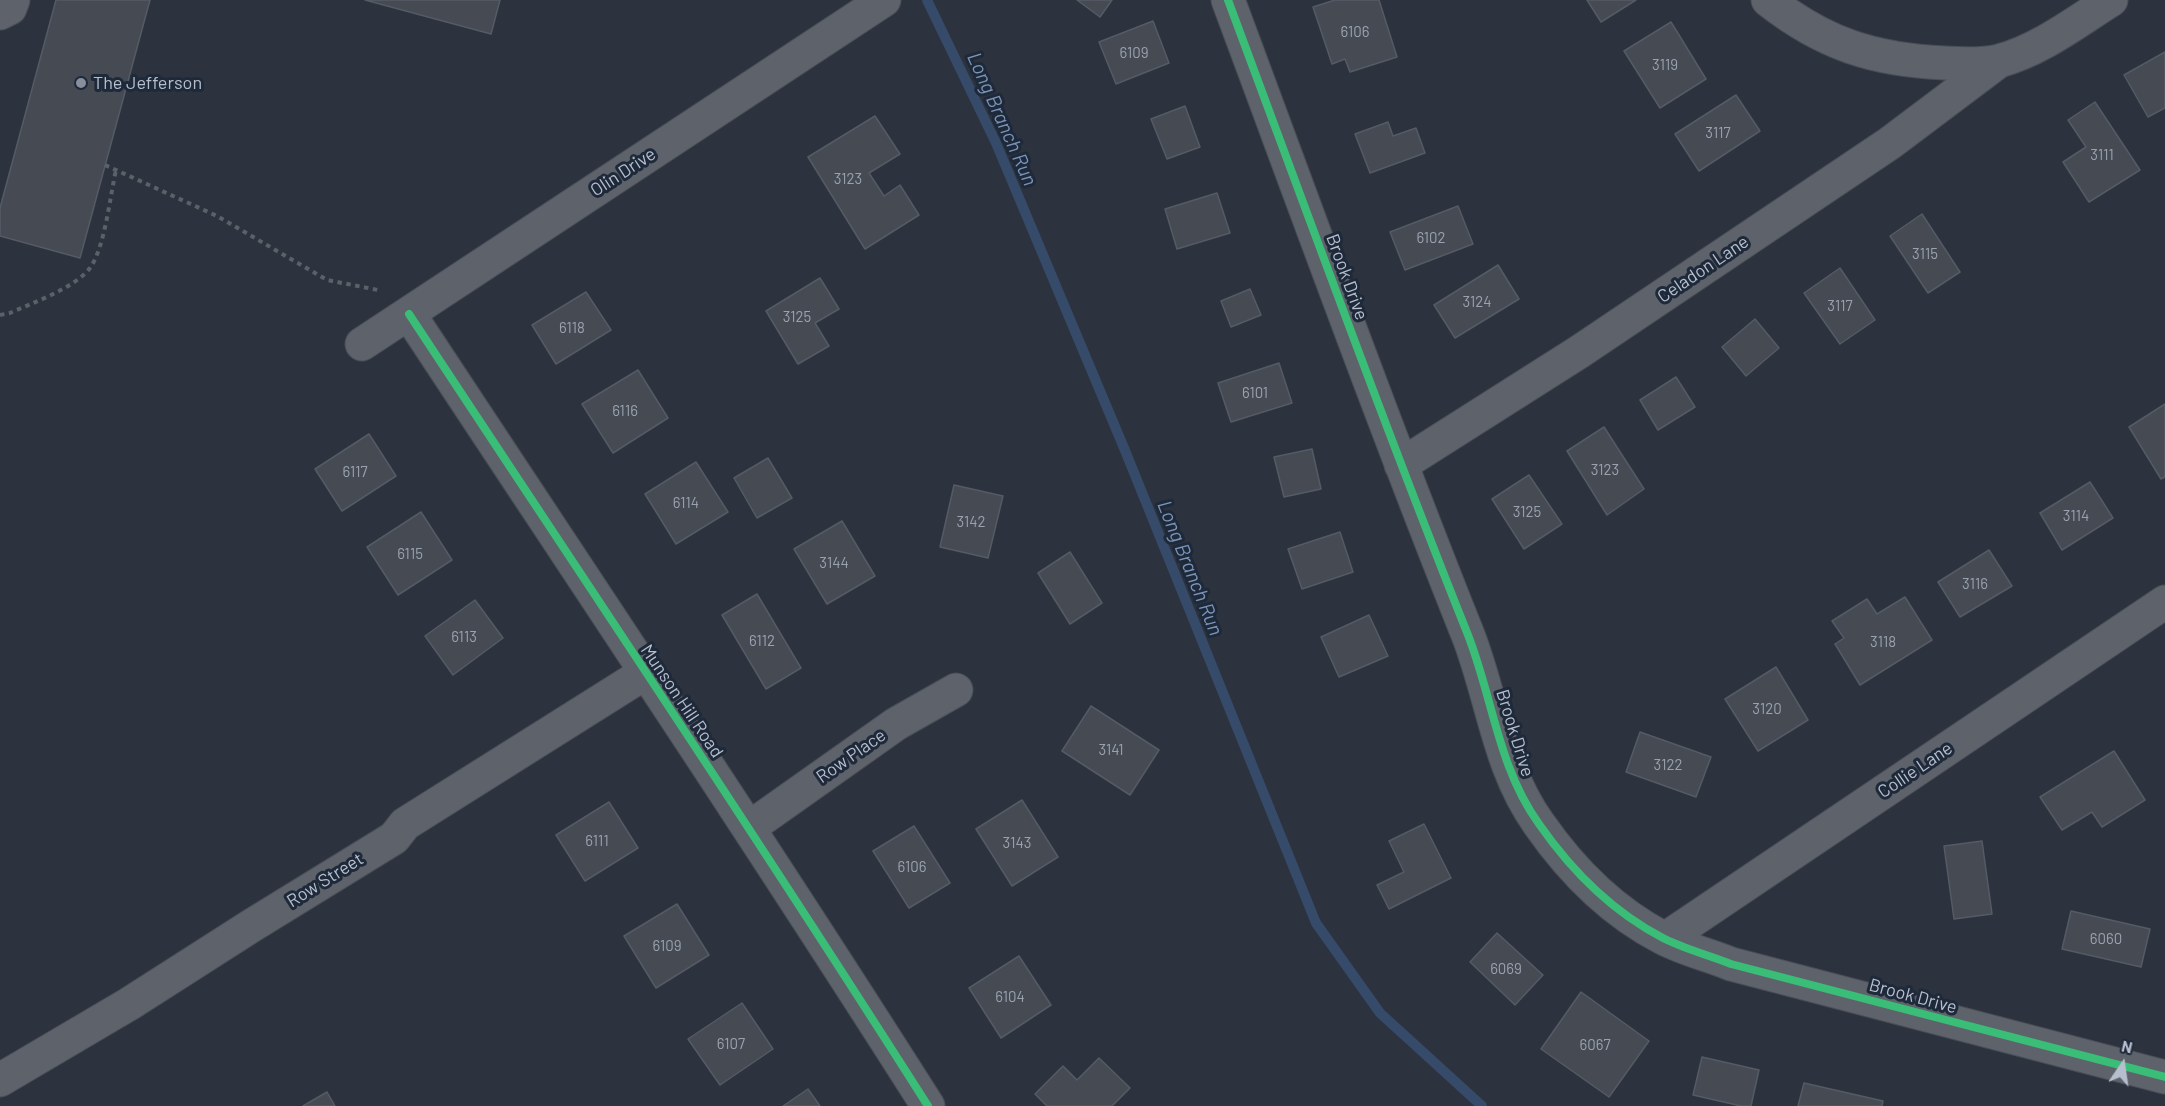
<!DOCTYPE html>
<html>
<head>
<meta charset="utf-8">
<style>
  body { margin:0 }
  #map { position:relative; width:2165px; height:1106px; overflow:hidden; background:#2d333e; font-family:Barlow,sans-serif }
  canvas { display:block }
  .north { position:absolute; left:2093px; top:1034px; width:60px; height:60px; -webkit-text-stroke:4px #1e293a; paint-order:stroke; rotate:13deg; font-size:16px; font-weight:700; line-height:24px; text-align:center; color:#b7bfce }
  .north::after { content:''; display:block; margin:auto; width:21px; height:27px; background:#b7bfce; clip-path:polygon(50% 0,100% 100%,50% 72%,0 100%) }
</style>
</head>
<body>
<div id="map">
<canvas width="2165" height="1106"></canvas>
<div class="north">N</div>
</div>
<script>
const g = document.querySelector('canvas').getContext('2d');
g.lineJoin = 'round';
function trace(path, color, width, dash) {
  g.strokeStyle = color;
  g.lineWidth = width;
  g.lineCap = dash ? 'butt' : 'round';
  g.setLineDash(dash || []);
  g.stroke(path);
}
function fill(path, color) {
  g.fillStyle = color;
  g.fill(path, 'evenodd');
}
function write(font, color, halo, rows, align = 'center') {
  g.font = font + ' Barlow,sans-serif';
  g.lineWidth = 6;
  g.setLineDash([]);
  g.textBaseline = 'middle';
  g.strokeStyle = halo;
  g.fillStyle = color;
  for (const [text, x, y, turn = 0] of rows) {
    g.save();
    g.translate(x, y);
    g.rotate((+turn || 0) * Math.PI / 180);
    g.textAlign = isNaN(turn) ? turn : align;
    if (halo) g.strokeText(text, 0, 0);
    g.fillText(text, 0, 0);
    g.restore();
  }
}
trace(new Path2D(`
  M927,0L996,143L1124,448L1316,923L1380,1013L1482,1106`), '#364a6a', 10);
const building = new Path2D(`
  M56,0H150L80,258L0,236V208Z
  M365,0H500L491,34Z
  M1077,0H1112L1100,17Z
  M1335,0H1379L1397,57L1350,72L1345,59L1332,64L1313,7Z
  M1587,0H1636L1601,22Z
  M1153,21L1169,63L1116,84L1099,42Z
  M1671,22L1706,79L1660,108L1624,51Z
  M2165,52V108L2148,117L2124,75Z
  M1736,95L1760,131L1699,171L1675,134Z
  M2095,102L2140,170L2089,202L2063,162L2086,147L2068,120Z
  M1185,106L1200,147L1167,159L1151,119Z
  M875,116L900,154L869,173L884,196L900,185L919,215L865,249L808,157Z
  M1388,122L1393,136L1416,128L1425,153L1370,173L1355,134Z
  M1217,193L1230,233L1177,249L1165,209Z
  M1458,206L1473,244L1405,270L1390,232Z
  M1922,214L1960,272L1928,293L1890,236Z
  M1498,265L1519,299L1455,338L1434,305Z
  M1840,268L1875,320L1840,344L1804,293Z
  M820,278L839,309L815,323L829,346L798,364L766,311Z
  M1250,289L1261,315L1231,327L1221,301Z
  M586,292L611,330L556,364L532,325Z
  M1755,319L1779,348L1746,376L1722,347Z
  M1279,363L1292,403L1231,422L1218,383Z
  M638,370L668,418L613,453L582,404Z
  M1676,377L1695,407L1658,430L1640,400Z
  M2165,404V477L2161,479L2129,427Z
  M1604,427L1644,489L1607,515L1567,451Z
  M369,434L396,476L342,511L315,469Z
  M1312,449L1321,489L1284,497L1274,457Z
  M768,458L792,498L757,518L734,478Z
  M696,462L728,512L676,544L645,494Z
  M1529,475L1562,524L1524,549L1492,499Z
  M2090,482L2113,518L2062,550L2040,513Z
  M954,485L1003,496L988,558L940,547Z
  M421,512L452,560L398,595L367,547Z
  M842,521L875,576L827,604L794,549Z
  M1340,532L1353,572L1302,589L1288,549Z
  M1989,550L2012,586L1960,617L1938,582Z
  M1070,552L1102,603L1070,624L1038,573Z
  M757,594L801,668L766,689L722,615Z
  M1905,597L1932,640L1860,685L1835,644L1844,638L1832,621L1867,599L1877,614Z
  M475,600L503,638L453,675L425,636Z
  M1369,615L1388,656L1339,677L1321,637Z
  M1776,667L1808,720L1758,751L1725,699Z
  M1091,706L1159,750L1130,795L1062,751Z
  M1640,732L1711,757L1696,797L1626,772Z
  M2114,751L2145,800L2102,827L2092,812L2062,830L2040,797Z
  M1022,800L1058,857L1012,886L976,829Z
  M609,802L638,848L585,881L556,835Z
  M1424,824L1451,878L1389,909L1377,885L1404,872L1389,841Z
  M914,826L950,883L909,908L873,851Z
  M1982,841L1992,914L1954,919L1944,846Z
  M677,904L709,955L656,988L624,936Z
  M2071,911L2150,929L2141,967L2062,949Z
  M1497,933L1543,975L1515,1005L1470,962Z
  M1019,956L1051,1005L1001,1038L969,988Z
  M1581,992L1649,1041L1609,1097L1541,1049Z
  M742,1003L773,1049L720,1085L688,1039Z
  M1702,1057L1759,1070L1751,1106H1741L1693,1095Z
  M1099,1058L1130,1088L1112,1106H1047L1035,1094L1063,1066L1077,1080Z
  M1804,1083L1883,1101L1882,1106H1798Z
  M808,1089L820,1106H783Z
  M327,1092L335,1106H303Z`);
fill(building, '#454a53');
trace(building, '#555b65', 1.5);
const minor = new Path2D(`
  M1228,0C1307,212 1384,425 1468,635C1493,699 1498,767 1539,824C1571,870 1613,912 1663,938C1684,949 1709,955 1731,964L2165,1077
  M1768,0C1824,44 1874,60 1945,63C1962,64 1982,65 1999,61C2040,50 2076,22 2111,0
  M0,13L10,8L13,0
  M409,314C583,578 759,840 928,1106
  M362,344L884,0
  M1401,465L1579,352L1890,143L1999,61
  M749,828L896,724L956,690
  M1665,939L2165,602
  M0,1080L129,1004L251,926L394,838L405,824L645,673`);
trace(minor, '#494e56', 35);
trace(new Path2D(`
  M105,165L217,216L327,280L378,290L380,293
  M0,315L10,313C32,303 75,288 90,268C105,247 110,196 116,170`), '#5a6168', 4, [4.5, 4.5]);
trace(minor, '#5d626b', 33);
trace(new Path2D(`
  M1228,0C1307,212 1384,425 1468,635C1493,699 1498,767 1539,824C1571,870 1613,912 1663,938C1684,949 1709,955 1731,964L2165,1077
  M409,314C583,578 759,840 928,1106`), '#3abd76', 8);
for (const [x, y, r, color] of [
  [81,83,6,"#878e9c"]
]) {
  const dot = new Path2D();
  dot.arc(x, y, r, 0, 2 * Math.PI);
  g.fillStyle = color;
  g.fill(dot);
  trace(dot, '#1e293a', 2);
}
write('15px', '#9aa2af', null, [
  ["6106",1355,32],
  ["6109",1134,53],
  ["3119",1665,65],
  ["3117",1718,133],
  ["3111",2102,155],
  ["3123",848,179],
  ["6102",1431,238],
  ["3115",1925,254],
  ["3124",1477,302],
  ["3117",1840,306],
  ["3125",797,317],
  ["6118",572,328],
  ["6101",1255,393],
  ["6116",625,411],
  ["3123",1605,470],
  ["6117",355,472],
  ["6114",686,503],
  ["3125",1527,512],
  ["3114",2076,516],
  ["3142",971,522],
  ["6115",410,554],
  ["3144",834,563],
  ["3116",1975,584],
  ["6113",464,637],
  ["6112",762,641],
  ["3118",1883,642],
  ["3120",1767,709],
  ["3141",1111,750],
  ["3122",1668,765],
  ["6111",597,841],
  ["3143",1017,843],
  ["6106",912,867],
  ["6060",2106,939],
  ["6109",667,946],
  ["6069",1506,969],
  ["6104",1010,997],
  ["6107",731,1044],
  ["6067",1595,1045]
]);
write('18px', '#b7bfce', '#1e293a', [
  ["The Jefferson",93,83]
], 'left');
write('18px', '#b7bfce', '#1e293a', [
  ["Olin Drive",623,172,-33],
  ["Celadon Lane",1703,269,-34],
  ["Brook Drive",1347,277,70],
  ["Munson Hill Road",682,701,56],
  ["Brook Drive",1515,733,73],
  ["Row Place",851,756,-35],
  ["Collie Lane",1915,770,-34],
  ["Row Street",325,880,-32],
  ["Brook Drive",1913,996,15]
]);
write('italic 20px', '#7c94b8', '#1e293a', [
  ["Long Branch Run",1002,119,66],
  ["Long Branch Run",1190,568,68]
]);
</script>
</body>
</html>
